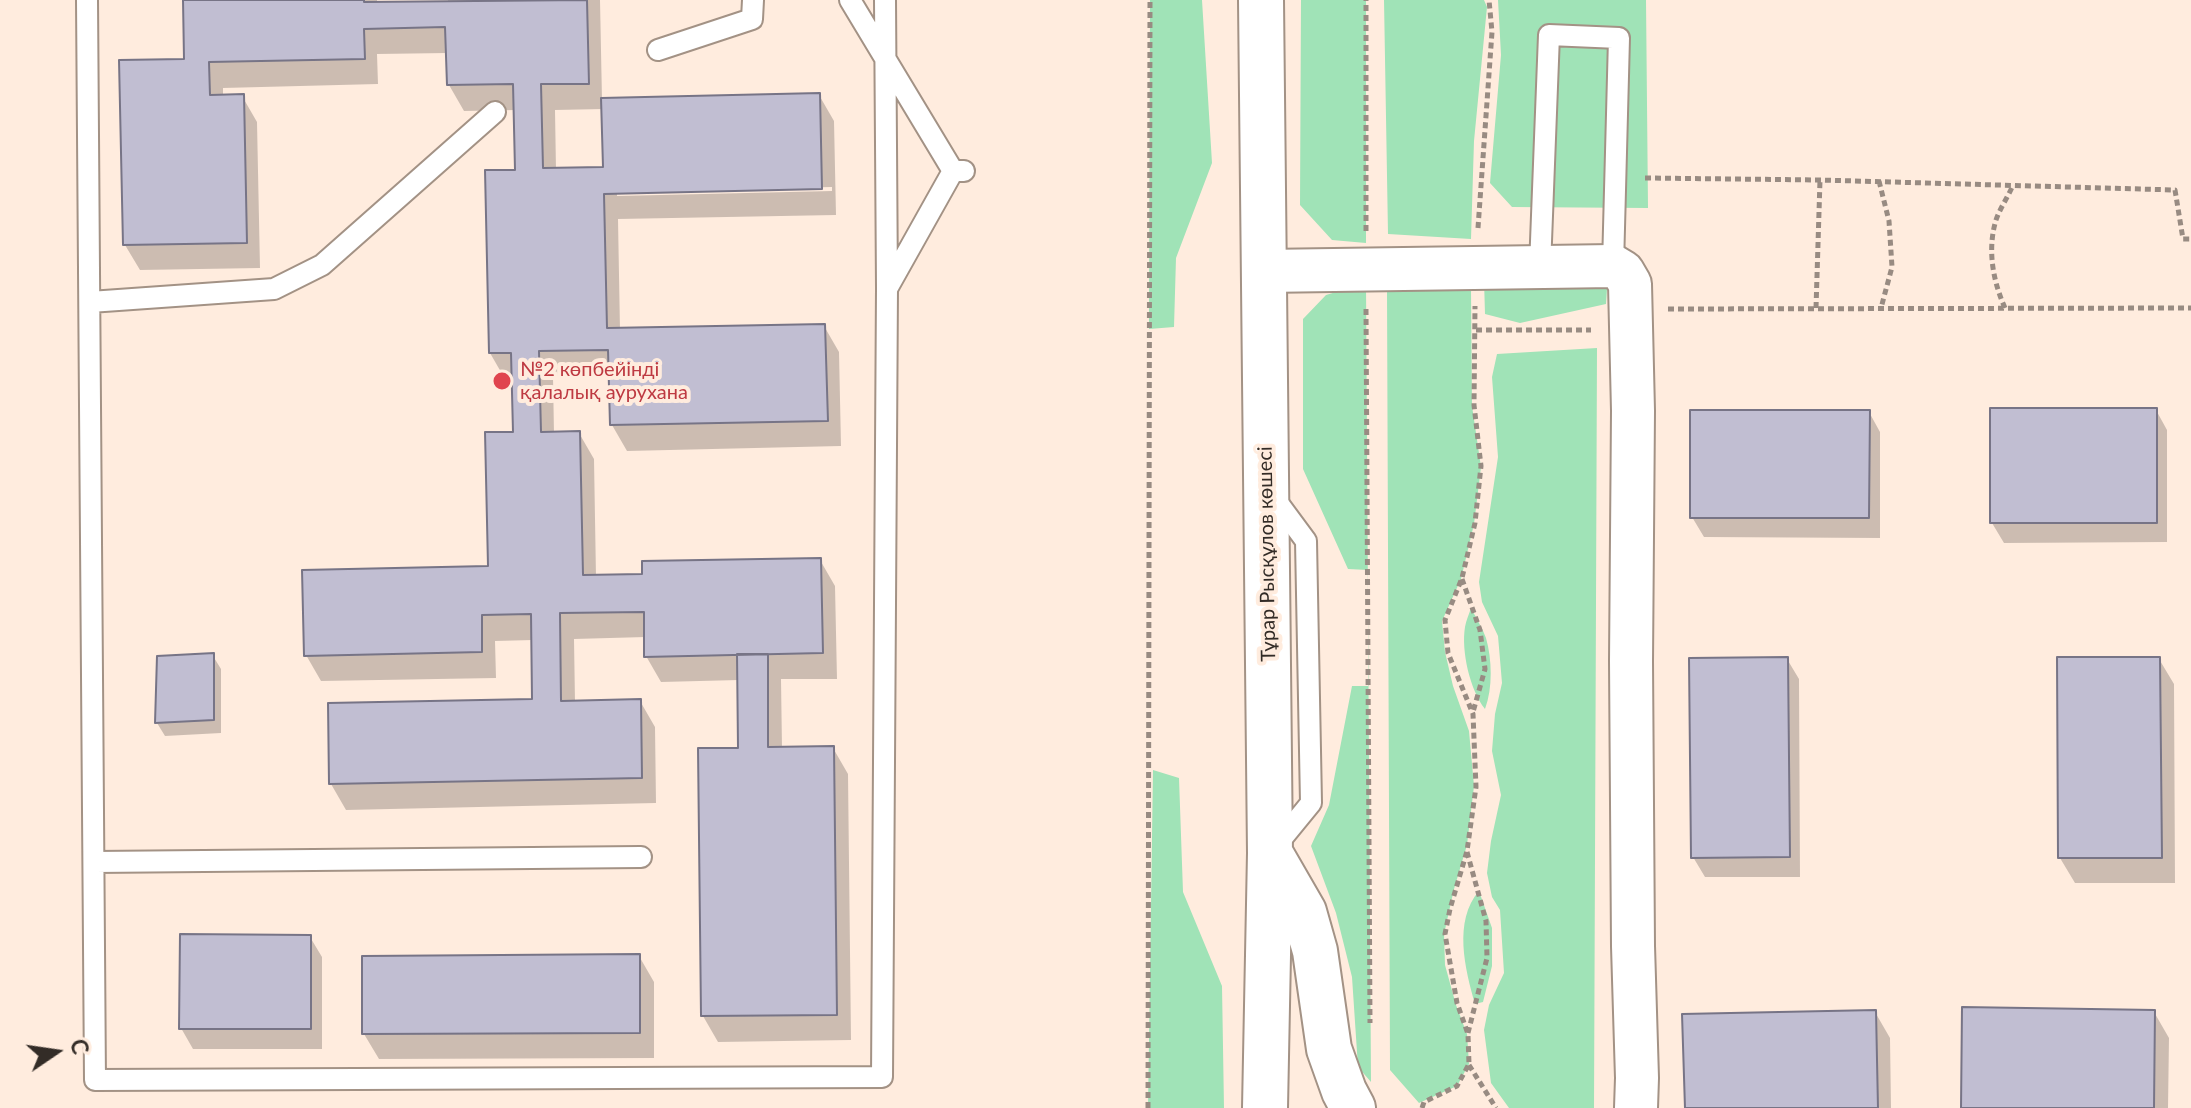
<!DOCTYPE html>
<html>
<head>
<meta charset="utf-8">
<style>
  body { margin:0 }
  #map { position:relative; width:2191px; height:1108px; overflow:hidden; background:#ffecde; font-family:Lato,sans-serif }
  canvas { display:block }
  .north { position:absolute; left:16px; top:1012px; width:80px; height:80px; -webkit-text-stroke:6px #ffecde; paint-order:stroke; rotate:77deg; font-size:22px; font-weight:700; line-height:32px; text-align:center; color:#332c27 }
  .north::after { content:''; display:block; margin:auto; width:28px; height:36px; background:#332c27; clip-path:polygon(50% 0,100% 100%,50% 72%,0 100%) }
</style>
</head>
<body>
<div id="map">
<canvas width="2191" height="1108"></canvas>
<div class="north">С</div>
</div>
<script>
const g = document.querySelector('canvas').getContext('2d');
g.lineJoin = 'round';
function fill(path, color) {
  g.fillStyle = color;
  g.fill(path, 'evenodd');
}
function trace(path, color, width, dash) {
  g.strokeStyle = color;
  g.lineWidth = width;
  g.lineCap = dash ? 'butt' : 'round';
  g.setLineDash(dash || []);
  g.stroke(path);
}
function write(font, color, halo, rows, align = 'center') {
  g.font = font + ' Lato,sans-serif';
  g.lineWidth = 8;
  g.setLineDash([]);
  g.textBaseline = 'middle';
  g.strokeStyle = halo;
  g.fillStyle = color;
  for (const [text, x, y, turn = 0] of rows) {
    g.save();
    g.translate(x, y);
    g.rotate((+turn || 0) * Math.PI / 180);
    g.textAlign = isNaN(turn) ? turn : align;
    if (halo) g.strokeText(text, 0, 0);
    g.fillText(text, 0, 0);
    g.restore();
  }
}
fill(new Path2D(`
  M1150,0H1202L1212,163L1176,258L1174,327L1149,329Z
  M1301,0H1366V243L1332,240L1300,205Z
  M1384,0H1484L1487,7L1474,141L1471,239L1388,234Z
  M1498,0H1646L1648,208L1512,207L1490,183L1501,55Z
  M1608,273L1606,304L1520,323L1485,314L1484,280Z
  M1366,283L1371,1082L1358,1067L1352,977L1336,913L1311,846L1329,805L1352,686H1368V570L1348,569L1303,469V319L1326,295Z
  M1387,290H1471L1472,406L1481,467L1474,524L1461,579L1442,621L1445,652L1453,686L1469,731L1474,786L1467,845L1454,889L1444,934L1445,965L1456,1005L1467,1034L1469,1064L1457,1086L1419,1103L1390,1070Z
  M1597,348L1594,1108H1509L1491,1083L1484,1030L1489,1005L1504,973L1500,910L1492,897L1487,873L1491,841L1501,795L1492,751L1495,714L1502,683L1498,636L1482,602L1479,582L1498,457L1492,377L1497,354Z
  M1471,608C1476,618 1482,627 1486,638C1492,659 1493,688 1485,709C1470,690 1461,651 1465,627C1466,621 1469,614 1471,608Z
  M1153,770L1179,778L1183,892L1222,986L1224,1108H1148Z
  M1479,891L1492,928V966L1483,1002L1475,1004C1465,969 1453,921 1479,891Z`), '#a0e3b7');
fill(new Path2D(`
  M185,0H377V4L448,3V0H600L602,100L819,95L834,121L836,215L618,219L620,330L824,326L839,352L841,446L627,451L612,425L611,375L553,376L554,434L579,433L594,459L596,577L644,576L820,560L835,586L837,679H781L782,748H833L848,774L851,1040L718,1042L703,1016L740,750L739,680L661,682L646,656V637L574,639L575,702L640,701L655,727L656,803L346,810L331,784L534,701L533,640L495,641L496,678L321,681L306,655L490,568L515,434L514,378L505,379L490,353L517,172L516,110L464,111L449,85L448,53L377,54L378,84L223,88V97L242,96L257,122L260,268L140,270L125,245L186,61ZM604,109L605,169L556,170L555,110ZM832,187V191L617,196V192Z
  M2156,410L2167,430V542L2004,543L1992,523Z
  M1869,412L1880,432V538L1704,537L1692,517Z
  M213,656L221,669V733L165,736L157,723Z
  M1787,659L1799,679L1800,877H1705L1693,857Z
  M2159,659L2174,684L2175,883H2075L2060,858Z
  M310,937L322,957V1049H193L181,1028Z
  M639,956L654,982V1058L379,1059L364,1034Z
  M1875,1012L1890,1038L1891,1108H1687Z
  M2154,1012L2169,1038L2168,1108H1963Z`), '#0003');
const building = new Path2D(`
  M183,0H364V2L587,0L589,84H541L543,168L603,167L601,98L820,93L822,189L604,194L607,328L825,324L828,421L610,425L608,350L539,351L541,432L580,431L583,575L642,574V561L821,558L823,653L644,657V612L560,613L561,701L641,699L642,778L329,784L328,703L532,699L531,614L482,615V652L304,656L302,570L488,566L485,432H513L511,353H489L485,170H515L513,84L447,85L445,27L364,29L365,59L209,62L210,95L244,94L247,243L123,245L119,60L184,59Z
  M1990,408H2157V523H1990Z
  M1690,410H1870L1869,518H1690Z
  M214,653V720L155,723L157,656Z
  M737,654H768V747L834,746L837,1015L701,1016L698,748H738Z
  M1788,657L1790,857L1691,858L1689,658Z
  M2057,657H2160L2162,858H2058Z
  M180,934L311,935V1029H179Z
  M640,954V1033L362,1034V956Z
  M1962,1007L2155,1010L2154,1108H1961Z
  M1876,1010L1878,1108H1685L1682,1014Z`);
fill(building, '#c1bed2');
trace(building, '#777486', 2);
const service = new Path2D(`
  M87,0L95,1080L882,1077L887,288L885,0
  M850,0L953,171H964
  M658,50L752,19L753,0
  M1540,267L1549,35L1619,38L1613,266
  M888,287L953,171
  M90,302L274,289L322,265L495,112
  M1272,495L1306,541L1311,803L1275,847
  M95,862L641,857`);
const minor = new Path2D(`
  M1264,271L1613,266L1623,272L1630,284L1633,411L1631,661L1633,946L1637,1078L1636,1108`);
const tertiary = new Path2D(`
  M1261,0L1270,853L1265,1108
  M1270,853L1304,912L1315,951L1329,1049L1344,1091L1353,1108`);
trace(service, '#a39285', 24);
trace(minor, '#a39285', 46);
trace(tertiary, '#a39285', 48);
trace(new Path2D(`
  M1645,178L1820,180L2175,190L2183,239H2191
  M1879,181L1889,221L1892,267L1881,308
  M1478,228L1492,32L1489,0
  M1366,231V0
  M1816,308L1820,180
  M2005,308C1993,281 1987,250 1996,220C2000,208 2008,197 2013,185
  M1366,309L1370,1023
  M1668,309L2191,308
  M1476,330H1591
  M1462,579L1480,630L1485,669L1473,712
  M1467,852L1486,921L1487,958L1468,1033
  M1469,1065L1496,1108
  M1148,1108L1150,0
  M1422,1108L1424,1102L1457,1086L1469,1064L1468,1034L1457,1003L1445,934L1450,909L1467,851L1476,787L1473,714L1448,653L1445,620L1462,578L1475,523L1481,466L1474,405L1475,306`), '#988b82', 5, [6, 4]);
trace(service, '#fff', 20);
trace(minor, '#fff', 42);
trace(tertiary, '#fff', 44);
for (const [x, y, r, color] of [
  [502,381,10,"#e0444e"]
]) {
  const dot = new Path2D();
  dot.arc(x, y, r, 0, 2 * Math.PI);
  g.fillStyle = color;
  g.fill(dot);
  trace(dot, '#ffecde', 3);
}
write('20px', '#be3a42', '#ffecde', [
  ["№2 көпбейінді",520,370],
  ["қалалық аурухана",520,393]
], 'left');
write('20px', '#332c27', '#ffecde', [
  ["Тұрар Рысқұлов көшесі",1267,554,-91]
]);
</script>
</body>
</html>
